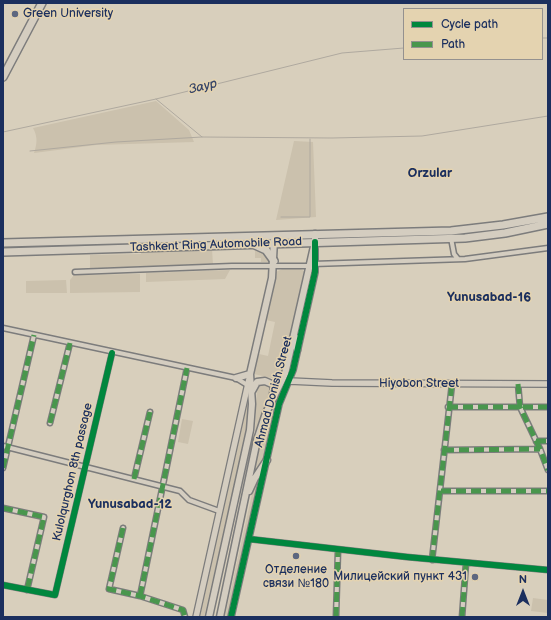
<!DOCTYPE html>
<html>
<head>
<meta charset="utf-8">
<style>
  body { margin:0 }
  #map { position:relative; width:551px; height:620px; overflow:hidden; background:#d8cfbc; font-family:"Balsamiq Sans",sans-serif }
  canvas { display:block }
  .frame { position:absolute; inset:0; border:4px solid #1b2f5e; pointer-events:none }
  .legend { position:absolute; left:403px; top:8px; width:140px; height:52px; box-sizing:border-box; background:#e4d3b0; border:1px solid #94918f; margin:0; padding:5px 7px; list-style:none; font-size:12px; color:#1b2f5e }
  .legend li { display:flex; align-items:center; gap:8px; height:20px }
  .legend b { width:20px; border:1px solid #94918f }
  .north { position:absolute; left:503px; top:572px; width:40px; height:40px; -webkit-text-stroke:3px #e4d3b0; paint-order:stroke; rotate:0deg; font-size:11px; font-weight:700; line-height:16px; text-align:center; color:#1b2f5e }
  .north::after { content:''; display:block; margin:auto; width:14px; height:18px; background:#1b2f5e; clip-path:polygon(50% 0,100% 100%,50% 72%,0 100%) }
</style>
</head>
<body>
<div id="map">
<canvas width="551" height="620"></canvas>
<div class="frame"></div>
<ul class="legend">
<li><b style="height:5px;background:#00873e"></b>Cycle path</li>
<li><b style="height:5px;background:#49964d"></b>Path</li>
</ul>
<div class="north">N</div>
</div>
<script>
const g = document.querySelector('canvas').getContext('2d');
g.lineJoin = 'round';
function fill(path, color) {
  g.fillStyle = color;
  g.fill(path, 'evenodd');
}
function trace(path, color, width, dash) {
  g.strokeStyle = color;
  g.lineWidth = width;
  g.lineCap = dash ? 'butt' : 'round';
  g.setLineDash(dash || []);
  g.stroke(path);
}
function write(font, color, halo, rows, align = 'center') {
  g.font = font + ' "Balsamiq Sans",sans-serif';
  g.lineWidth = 3;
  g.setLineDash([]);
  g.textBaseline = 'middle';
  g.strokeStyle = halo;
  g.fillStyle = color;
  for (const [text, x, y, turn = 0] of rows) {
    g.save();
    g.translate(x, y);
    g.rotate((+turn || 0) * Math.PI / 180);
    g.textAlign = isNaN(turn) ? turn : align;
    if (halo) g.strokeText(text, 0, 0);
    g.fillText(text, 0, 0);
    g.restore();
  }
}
fill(new Path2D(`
  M156,101L189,130L194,142L96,145L34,153C37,144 38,137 33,128Z
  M294,141L313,142L316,217L276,220Z
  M548,219V222L480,234L322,240V237L455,233Z
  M249,239V242L3,248V245Z
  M212,249L213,265L141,268V259V267L90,268V255L141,254V251Z
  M255,251L263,252L271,262H261V258H255Z
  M293,268L301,269L305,272L284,371L280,380L254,374L259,354L268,356L275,322L266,320L276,272L282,269Z
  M230,270L225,279L146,282V273Z
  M140,274V292L70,293V280L74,275Z
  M66,280L67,293H26V281Z
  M259,384L270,385L273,389L256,431H255L257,387Z
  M284,384L286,385L264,458L253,476L264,431Z
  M249,391L247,430L204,617H198Z
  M182,419L193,421L188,444L178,442Z
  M261,472L228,617H225L255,480Z
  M533,598L548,600V613L531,611Z`), '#cbc1ad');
trace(new Path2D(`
  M542,38H548
  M156,99L202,137L332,138L422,136L548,116
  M3,132L156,99L342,53L404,48
  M30,151L116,142L202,137
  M281,217H310V139`), '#afa99f', 1);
const street = new Path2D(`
  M451,238L454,254L458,259
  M313,264L465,259L548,248
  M75,272L232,266H311
  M3,328L236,378L249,386
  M518,384L520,407L540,449L548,470
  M448,407H548
  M50,423L70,343
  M536,441H548
  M3,446L180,491L189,500L219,511
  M444,450L540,449
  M3,468L34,335
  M134,479L150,412
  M441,491H548
  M3,508L44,517L27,590
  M123,528L109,589L140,596L183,610L185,617
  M249,539L407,557L548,570
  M432,560L452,384
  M3,585L55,595L112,353
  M140,596L187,368
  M336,617L338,550
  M462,617L466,563`);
const secondary = new Path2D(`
  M290,381L332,383L548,384
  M196,617L249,379
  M231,617L279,404L293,370L315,272V249`);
const primary = new Path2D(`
  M296,338L297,350
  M236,378L250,374
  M252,391L257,382L265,381L274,385L273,395
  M249,491L255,478L267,460
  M209,617L250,430L252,404L250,374L272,278L274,240
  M220,617L257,440L266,413L285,374L315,242V234`);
const highway = new Path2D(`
  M3,77L42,3
  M3,243L451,231L503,225L548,217
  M255,245L266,250L274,261
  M3,252L465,238L505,233L548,224`);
trace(street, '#7c7c7c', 7);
trace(secondary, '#7c7c7c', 8);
trace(primary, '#7c7c7c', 9);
trace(highway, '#7c7c7c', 10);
trace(street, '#d4cdc0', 4);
trace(secondary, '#d4cdc0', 5.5);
trace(primary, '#d4cdc0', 6);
trace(highway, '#d4cdc0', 7);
trace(new Path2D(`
  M518,384L520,407L540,449L548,470
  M448,407H548
  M50,423L70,343
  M536,441H548
  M444,450L540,449
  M3,468L34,335
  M134,479L150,412
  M441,491H548
  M3,508L44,517L27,590
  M123,528L109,589L140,596L183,610L185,617
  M432,560L452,384
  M140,596L187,368
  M336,617L338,550
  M462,617L466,563`), '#49964d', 5, [10, 5]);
trace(new Path2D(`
  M249,539L407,557L548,570
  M3,585L55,595L112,353
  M231,617L279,404L293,370L315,272V242`), '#00873e', 6);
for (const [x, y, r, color] of [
  [15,14,4,"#5d677f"],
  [296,556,4,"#5d677f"],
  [475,577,4,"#5d677f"]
]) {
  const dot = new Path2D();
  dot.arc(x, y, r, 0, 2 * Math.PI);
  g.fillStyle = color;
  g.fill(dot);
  trace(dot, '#e4d3b0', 1.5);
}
write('12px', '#1b2f5e', '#e4d3b0', [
  ["Green University",23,14],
  ["Отделение",296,570,"center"],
  ["связи №180",296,584,"center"],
  ["Милицейский пункт 431",467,577,"right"]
], 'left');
write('12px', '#1b2f5e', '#e4d3b0', [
  ["Tashkent Ring Automobile Road",216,245,-2],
  ["Hiyobon Street",419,384],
  ["Ahmad Donish Street",274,392,-75],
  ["Kulolqurghon 8th passage",73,472,-77]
]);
write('italic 13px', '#354468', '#e4d3b0', [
  ["Заур",203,87,-14]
]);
write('bold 13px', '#1b2f5e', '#e4d3b0', [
  ["Orzular",430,174],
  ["Yunusabad-16",489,298],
  ["Yunusabad-12",130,505]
]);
</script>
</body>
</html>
